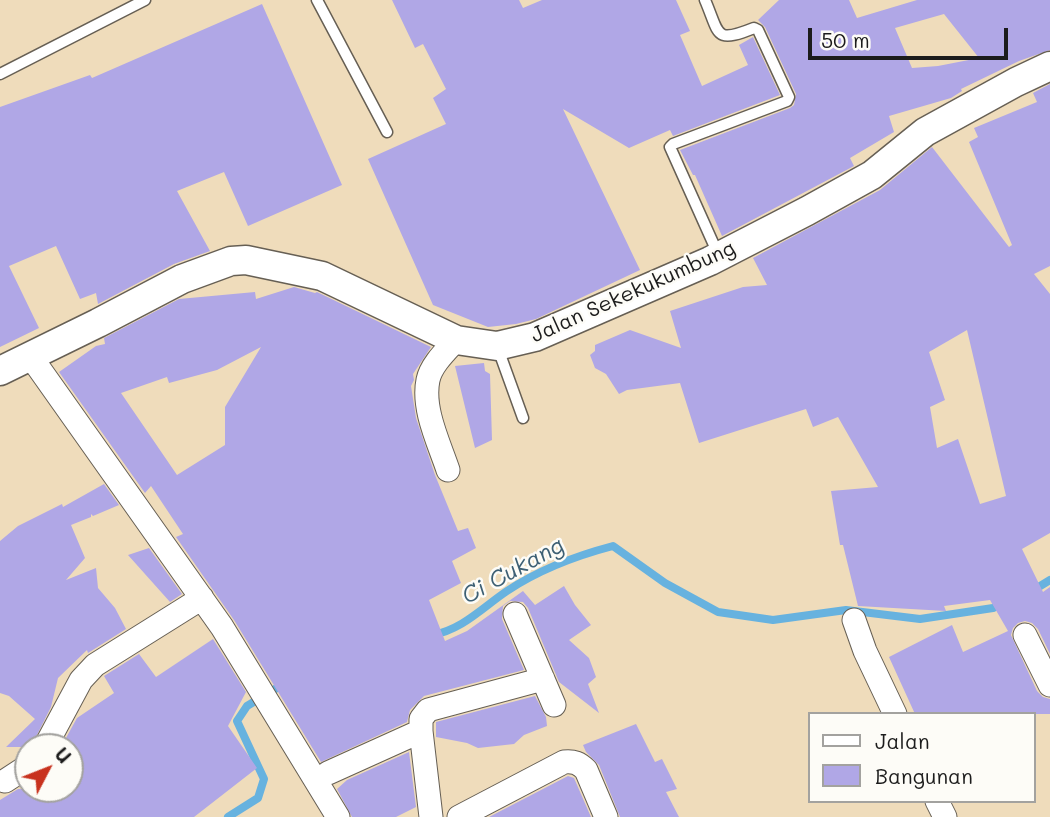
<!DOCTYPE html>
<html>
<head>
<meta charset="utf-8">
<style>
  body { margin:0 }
  #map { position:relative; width:1050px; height:817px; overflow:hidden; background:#efdcbb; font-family:Mali,sans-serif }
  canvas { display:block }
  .legend { position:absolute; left:808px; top:712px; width:228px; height:91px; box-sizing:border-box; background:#fdfcf7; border:2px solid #a3a29f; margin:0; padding:9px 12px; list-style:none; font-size:21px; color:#1c1c1c }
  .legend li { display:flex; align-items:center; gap:14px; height:35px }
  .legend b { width:35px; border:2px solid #a3a29f }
  .north { position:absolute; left:14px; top:733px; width:70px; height:70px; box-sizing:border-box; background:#fdfcf7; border:2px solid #a3a29f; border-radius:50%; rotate:48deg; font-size:19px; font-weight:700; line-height:28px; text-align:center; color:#1c1c1c }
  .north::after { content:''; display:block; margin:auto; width:24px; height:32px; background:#c8321e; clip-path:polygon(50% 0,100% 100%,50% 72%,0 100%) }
  .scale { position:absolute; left:808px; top:28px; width:200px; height:32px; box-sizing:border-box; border:4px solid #1c1c1c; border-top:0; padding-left:9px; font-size:21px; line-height:24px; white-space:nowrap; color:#1c1c1c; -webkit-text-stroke:5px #fdfcf7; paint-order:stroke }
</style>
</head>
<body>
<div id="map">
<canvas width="1050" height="817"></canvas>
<ul class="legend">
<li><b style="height:9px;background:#fff"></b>Jalan</li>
<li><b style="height:19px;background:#b0a7e6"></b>Bangunan</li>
</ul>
<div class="north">U</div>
<div class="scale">50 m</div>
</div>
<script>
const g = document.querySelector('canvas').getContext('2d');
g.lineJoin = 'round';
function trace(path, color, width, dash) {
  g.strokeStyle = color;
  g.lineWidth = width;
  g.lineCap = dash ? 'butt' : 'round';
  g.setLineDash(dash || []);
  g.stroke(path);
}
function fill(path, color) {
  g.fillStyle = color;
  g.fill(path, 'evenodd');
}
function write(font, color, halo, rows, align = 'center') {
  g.font = font + ' Mali,sans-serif';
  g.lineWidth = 5;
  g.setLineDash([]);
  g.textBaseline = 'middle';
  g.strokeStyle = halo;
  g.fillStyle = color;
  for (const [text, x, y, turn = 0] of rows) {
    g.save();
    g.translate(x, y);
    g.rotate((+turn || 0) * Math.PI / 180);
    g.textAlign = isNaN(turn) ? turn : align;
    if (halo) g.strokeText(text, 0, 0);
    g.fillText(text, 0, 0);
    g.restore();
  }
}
trace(new Path2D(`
  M1032,591L1050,580
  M432,635C462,630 483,607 507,591C540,569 575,556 613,546L665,583L718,612L773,620L846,610L920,619L993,608L1004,603
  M228,817L258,798L264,779L237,721L247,706L285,683`), '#67b2df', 8);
fill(new Path2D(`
  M392,0H519L523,8L542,0H676L690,31L680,35L702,86L748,65L739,45L753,37L780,95L673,136L670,130L629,148L563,109L640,270L536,319L516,324L488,327L433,305L368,159L446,124L433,98L446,89L423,44L415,48Z
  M779,0H849L857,18L917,0H1050V50L1019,61L961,89L962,91L951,98L889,116L894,132L850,158L854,166L722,236L695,175H693L680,150L790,108L794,105L796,94L765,27L758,20ZM944,14L979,58L938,66L912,68L895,28Z
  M262,4L342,185L248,226L224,172L177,191L210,251L174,264L98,304L96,293L80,299L56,246L9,266L39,328L0,347V107L90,75L92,78Z
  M1050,84V266L1034,274L1050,294V533L1022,549L1043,592L1050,587V654L1038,629L1032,623L1025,621L1018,623L1013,628L1011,635L1037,691L1043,697L1050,699V714H915L889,657L952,625L963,652L1008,631L990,600L944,606L946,611L858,606L843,545H840L831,491L878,487L838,417L813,427L806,409L699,443L680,383L627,390L619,394L606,374L595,368L590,355L595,351V345L630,330L681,348L670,311L743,287L767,285L753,258L880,190L932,147L1009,247L1012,245L969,142L978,137L974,128L1037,102L1033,93ZM967,330L1006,496L980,504L958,439L937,448L930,407L945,400L929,352Z
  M294,287L315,293L317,292L431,347L413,374L414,380L411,386L416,418L435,475L458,531L468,528L476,548L452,561L461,583L429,600L445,641L467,631L523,591L535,605L564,586L575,605L591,625L569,640L589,658L596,677L588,684L599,713L559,682L528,608L523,602L510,601L503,606L502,619L524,670L424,696L410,710L407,722L321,762L234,620L176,537L183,534L151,486L145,493L59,372L96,346L105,344L104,338L179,299L255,292L256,299ZM261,347L225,407V445L177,475L121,393L167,377L169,383L217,370Z
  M484,363L485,371L490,374L492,440L475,448L455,366Z
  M104,484L119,505L93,516L91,514V517L71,525L85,558L66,580L96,568L98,588L115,608L126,629L88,653L87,650L58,678L51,707L31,747H6L35,719L9,696L0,693V541L18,526L62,504L63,507Z
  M149,548L182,594L170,602L128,555Z
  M213,639L246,692L228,726L257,768L194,817H0V800L18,789H70V747H61L77,718L114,693L104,676L139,654L156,677Z
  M535,696L546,717L547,726L524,735L514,744L478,748L467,743L436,737V722Z
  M636,724L655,762L662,759L677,789L666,792L679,817H620L599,765L586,752L583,745Z
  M409,752L416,807L396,817H352L337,789L347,780Z
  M568,776L574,778L591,817H489Z`), '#b0a7e6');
const service = new Path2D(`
  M317,0L387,132
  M705,0C720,35 714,44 754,28L758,30L789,97L787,101L673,144L670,147L718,254
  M0,74L145,0
  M497,346L523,418`);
const minor = new Path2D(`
  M31,357L222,627L338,817
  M448,470C439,443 422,409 428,380C431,365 446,351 456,340
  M515,614L554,705
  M854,620L865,651L895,714
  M1025,635L1050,685
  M45,747L81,680L95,665L202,598
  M328,773L421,731
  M5,781L28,766
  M937,801L945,817
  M431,817L421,731V719L428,710L543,679
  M459,817L564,762C574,761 579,763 586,770L606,817`);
const tertiary = new Path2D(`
  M0,371L98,323L182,279L231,261L246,260L322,276L456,340L497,346L535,337L710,261L807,211L872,175L925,132L1016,82L1050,66`);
trace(service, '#665f54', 13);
trace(minor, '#665f54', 25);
trace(tertiary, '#665f54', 31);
trace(service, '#fff', 10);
trace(minor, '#fff', 23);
trace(tertiary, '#fff', 28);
write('21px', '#1c1c1c', '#fdfcf7', [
  ["Jalan Sekekukumbung",633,292,-24]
]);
write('italic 23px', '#3e6074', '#fdfcf7', [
  ["Ci Cukang",513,571,-29]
]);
</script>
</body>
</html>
